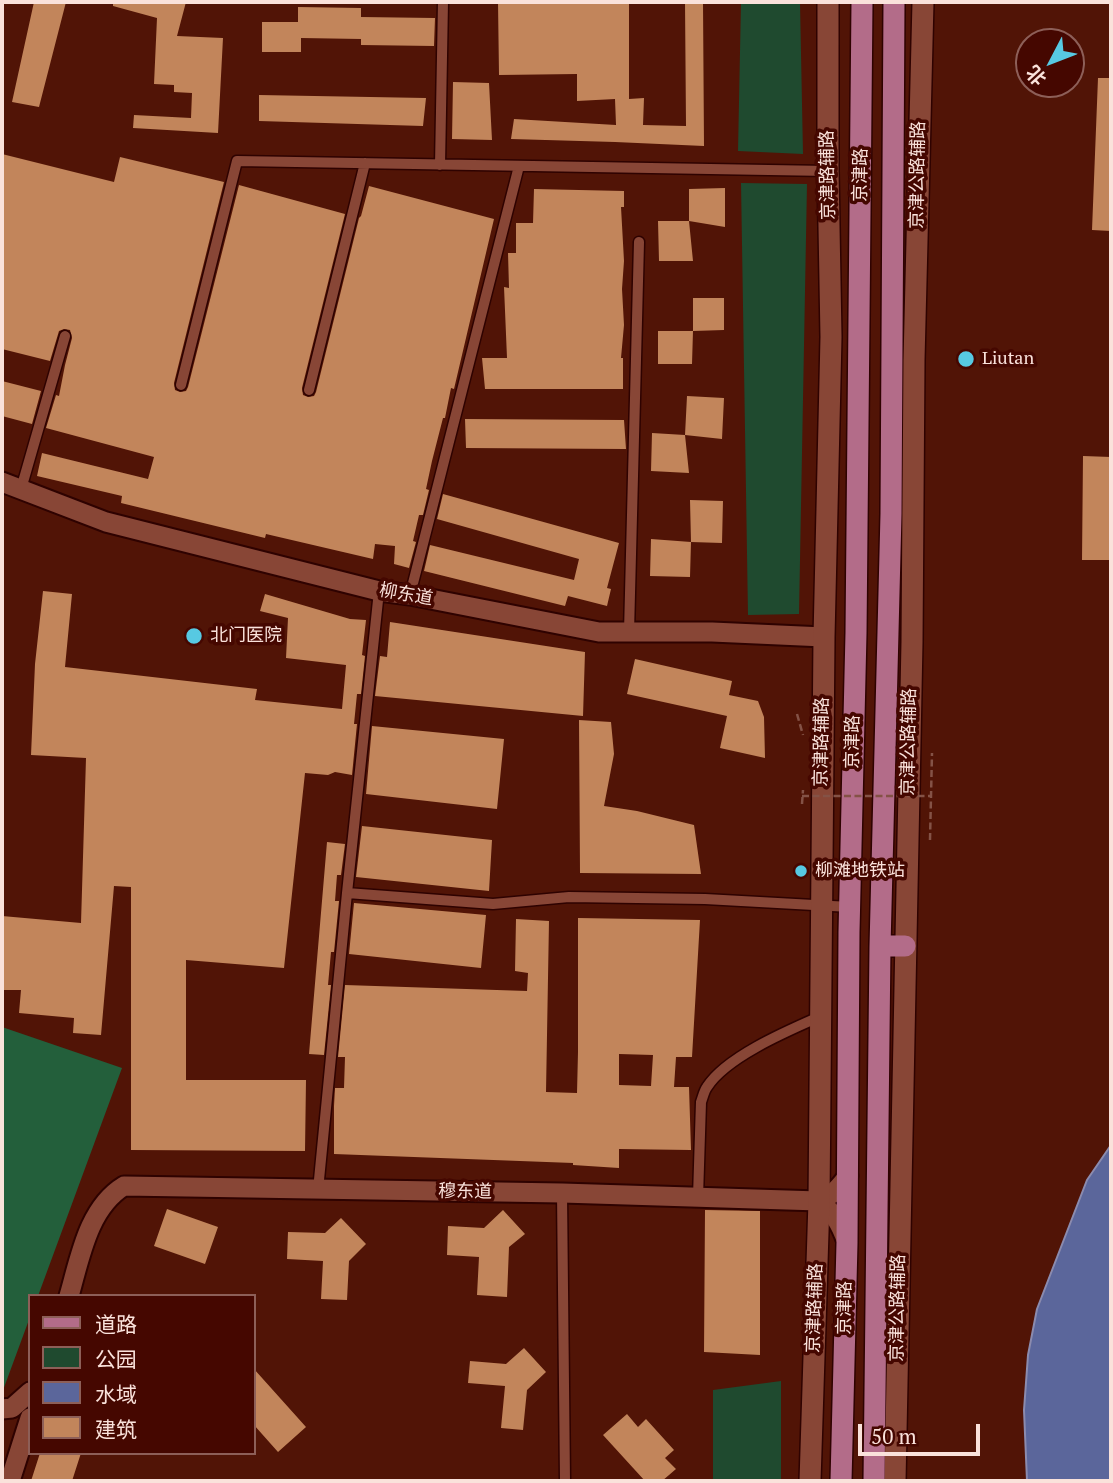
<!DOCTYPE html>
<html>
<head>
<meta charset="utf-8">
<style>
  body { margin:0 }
  #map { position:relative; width:1113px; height:1483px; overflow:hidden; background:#511406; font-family:"PT Serif","Noto Sans SC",serif }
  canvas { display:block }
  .frame { position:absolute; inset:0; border:4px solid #fae2db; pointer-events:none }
  .legend { position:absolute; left:28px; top:1294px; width:228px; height:161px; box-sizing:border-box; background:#450700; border:2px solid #8d5f58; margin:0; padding:9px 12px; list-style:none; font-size:21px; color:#fae2db }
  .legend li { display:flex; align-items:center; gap:14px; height:35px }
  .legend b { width:35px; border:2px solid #8d5f58 }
  .north { position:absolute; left:1015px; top:28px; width:70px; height:70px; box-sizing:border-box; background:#450700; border:2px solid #8d5f58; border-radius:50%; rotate:228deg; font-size:19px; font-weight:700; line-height:28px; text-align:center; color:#fae2db }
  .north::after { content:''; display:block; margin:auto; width:24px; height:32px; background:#57c9e2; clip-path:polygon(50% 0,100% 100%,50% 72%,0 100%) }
  .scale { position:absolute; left:858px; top:1424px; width:122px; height:32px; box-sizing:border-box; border:4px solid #fae2db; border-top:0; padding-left:9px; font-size:21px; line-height:24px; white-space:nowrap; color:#fae2db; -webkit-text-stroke:5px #450700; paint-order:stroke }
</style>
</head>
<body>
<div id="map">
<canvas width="1113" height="1483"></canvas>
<div class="frame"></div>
<ul class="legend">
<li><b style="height:9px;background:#b36c89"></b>道路</li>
<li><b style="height:19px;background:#1f4a2f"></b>公园</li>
<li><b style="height:19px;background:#5b669b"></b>水域</li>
<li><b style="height:19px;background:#c2855b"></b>建筑</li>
</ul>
<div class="north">北</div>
<div class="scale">50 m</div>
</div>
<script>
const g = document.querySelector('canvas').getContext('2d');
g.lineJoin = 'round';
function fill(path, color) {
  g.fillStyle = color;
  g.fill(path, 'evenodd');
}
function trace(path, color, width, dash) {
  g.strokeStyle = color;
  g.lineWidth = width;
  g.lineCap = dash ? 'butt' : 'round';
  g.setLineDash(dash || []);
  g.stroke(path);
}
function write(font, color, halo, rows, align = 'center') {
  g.font = font + ' "PT Serif","Noto Sans SC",serif';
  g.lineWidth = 7;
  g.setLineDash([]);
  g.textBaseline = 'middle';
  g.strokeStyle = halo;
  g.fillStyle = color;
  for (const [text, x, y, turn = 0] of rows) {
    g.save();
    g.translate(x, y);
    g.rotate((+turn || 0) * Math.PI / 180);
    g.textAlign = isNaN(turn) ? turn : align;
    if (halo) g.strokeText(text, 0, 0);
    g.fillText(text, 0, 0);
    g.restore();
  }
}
fill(new Path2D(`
  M741,2H800L803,154L738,151Z
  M741,183L807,184L799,614L748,615Z
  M781,1381V1481H713V1390Z`), '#1f4a2f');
fill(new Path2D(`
  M2,1027L122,1068L38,1296H30V1317L2,1393Z`), '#235f3b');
const water = new Path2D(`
  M1111,1145V1481H1027L1024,1410L1028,1355L1037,1309L1087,1180Z`);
fill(water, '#5b669b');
trace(water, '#8b8bae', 2);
fill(new Path2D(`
  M34,2H66L39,107L12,102Z
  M113,2H186L177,36L223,38L218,133L133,128L134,115L191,118L192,93L174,92V85L154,84L157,18L113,6Z
  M498,2H629V99L644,98L643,125L686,126L685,2H703L704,146L615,142L511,139L514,119L616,125L615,99L577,101V74L499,75Z
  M298,7L361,8V17L435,18L434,46L361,45V39L301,38V52H262V22H298Z
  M1098,78H1111V231L1092,230Z
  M453,82L489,83L492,140L452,139Z
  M259,95L426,98L423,126L259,121Z
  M2,154L114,182L120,157L224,182L174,383L175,390L180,392L186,391L188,387L239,185L345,214L302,388L303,395L308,397L314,396L316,392L359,218L361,216L369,186L494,219L454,389L451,388L445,418H443L432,461L426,489L429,490L423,515H419L413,541L416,542L409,568L394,564L395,546L375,544L373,559L266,534L265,538L121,503L122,496L37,476L42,453L148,479L154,457L46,428L56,395L59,396L65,365L72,338L70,330L64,329L59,331L50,361L2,349Z
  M725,188V227L689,221V189Z
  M534,189L624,191V207H621L624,261L622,289L624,325L621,358H623V389H485L482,358H507L504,287L509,288L508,253H516V223H533Z
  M658,221H689L693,261H659Z
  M693,298H724V330L693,331Z
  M658,331H693L692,364H658Z
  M2,381L41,391L32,424L2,416Z
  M687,396L724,398L722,439L685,435Z
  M465,419L624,420L626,449L466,448Z
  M652,433L685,435L689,473L651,471Z
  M1083,456L1111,457V560H1082Z
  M443,494L619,543L607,588L611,589L607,606L568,596L565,606L424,571L430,545L574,580L579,559L437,519Z
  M690,500L723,501L722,543L691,542Z
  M651,539L691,542L690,577L650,576Z
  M43,591L72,594L65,667L257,689L255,700L342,709L346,665L286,658L288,618L260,611L265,594L350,619L366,620L362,655L365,656L361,694H357L354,724H357L352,775L335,772L328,775L305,773L284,968L186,960V1080H306L305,1151L131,1150V887L114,886L101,1035L73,1033L74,1018L19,1013L21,990H2V916L81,923L86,758L31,755L35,664Z
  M390,622L585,652L583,716L375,696L380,656L387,657Z
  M635,659L732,681L729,695L758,701L764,717L765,758L720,748L727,716L627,694Z
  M579,720L611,722L614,754L604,806L637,811L694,825L701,874L580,873Z
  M372,726L504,739L497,809L366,794Z
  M362,826L492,840L489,891L356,877Z
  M327,842L345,844L341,875H337L335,901H339L334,952H331L328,985H331L324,1055L309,1054Z
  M354,903L486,915L481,968L349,954Z
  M578,918L700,920L692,1057H676L674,1087H689L691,1150L619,1149V1168L573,1165V1163L334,1154V1106L335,1088H344L345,1057H338L345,985L527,991L528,973L515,971L516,919L549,921L546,1092L577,1093L578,1052ZM619,1054L653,1055L651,1086L619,1085Z
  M167,1209L218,1227L205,1264L154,1246Z
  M503,1210L525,1234L509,1247L507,1297L477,1295L479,1257L447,1255L448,1226L484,1228Z
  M705,1210L760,1211V1355L704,1352Z
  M341,1218L366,1244L349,1261L347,1300L321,1299L323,1261L287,1259L288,1232L325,1233Z
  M524,1348L546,1372L527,1390L523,1430L501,1428L505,1386L468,1383L470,1361L506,1364Z
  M254,1369L306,1427L278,1452L254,1425Z
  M627,1414L638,1427L646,1419L674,1450L665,1458L676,1469L662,1481H645L603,1435Z
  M40,1453H81L72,1481H31Z`), '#c2855b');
const service = new Path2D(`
  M440,165L443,2
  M181,385L237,161L828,171
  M309,390L365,163
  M21,489L65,336
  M410,595L519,166
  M629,632L639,242
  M347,893L493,904L569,897L705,899L850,907
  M318,1190L347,893L379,591
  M562,1193L565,1481
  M698,1197L701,1102C703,1097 704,1091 707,1087C726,1057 787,1031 819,1017`);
const minor = new Path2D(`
  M2,482L106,522L379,591L410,595L599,632H712L824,637
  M819,1201C835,1214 840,1223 847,1242
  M69,1296C80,1258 88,1208 124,1186L562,1193L819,1201C833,1195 839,1188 848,1176
  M2,1409L12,1408L30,1392
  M10,1481L30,1418`);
const tertiary = new Path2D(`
  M810,1481L819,1201L824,637L831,337L828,171V2
  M895,1481L912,642L914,360L923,2`);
const primary = new Path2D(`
  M880,946H905
  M841,1481L847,1243L849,932L856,633L862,2
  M874,1481L880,946L891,514L894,2`);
trace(service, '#2e0200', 13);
trace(minor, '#2e0200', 23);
trace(tertiary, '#2e0200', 24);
trace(primary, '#2e0200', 24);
trace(new Path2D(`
  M797,714L803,735
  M802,804L803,790
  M930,840L932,753`), '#845246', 2.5, [7, 3.5]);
trace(service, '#884636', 10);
trace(minor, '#884636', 19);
trace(tertiary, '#884636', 21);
trace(primary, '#b36c89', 21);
trace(new Path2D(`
  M802,796H931`), '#845246', 2.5, [7, 3.5]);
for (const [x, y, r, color] of [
  [966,359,9,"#57c9e2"],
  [194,636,9,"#57c9e2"],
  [801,871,7,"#57c9e2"]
]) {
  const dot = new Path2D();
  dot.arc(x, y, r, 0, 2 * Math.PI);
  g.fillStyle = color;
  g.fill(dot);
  trace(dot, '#450700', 2.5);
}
write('18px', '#fae2db', '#450700', [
  ["京津路辅路",828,175,-91],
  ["京津路",861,175,-89],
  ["京津公路辅路",918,175,-89],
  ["柳东道",406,595,10],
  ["京津路辅路",822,742,-89],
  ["京津路",853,742,-89],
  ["京津公路辅路",909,742,-89],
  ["穆东道",465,1192,1],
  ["京津路辅路",815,1308,-88],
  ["京津路",845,1308,-89],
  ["京津公路辅路",898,1308,-89]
]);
write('18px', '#fae2db', '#450700', [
  ["Liutan",982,359],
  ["北门医院",210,636],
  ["柳滩地铁站",815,871]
], 'left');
</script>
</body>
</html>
